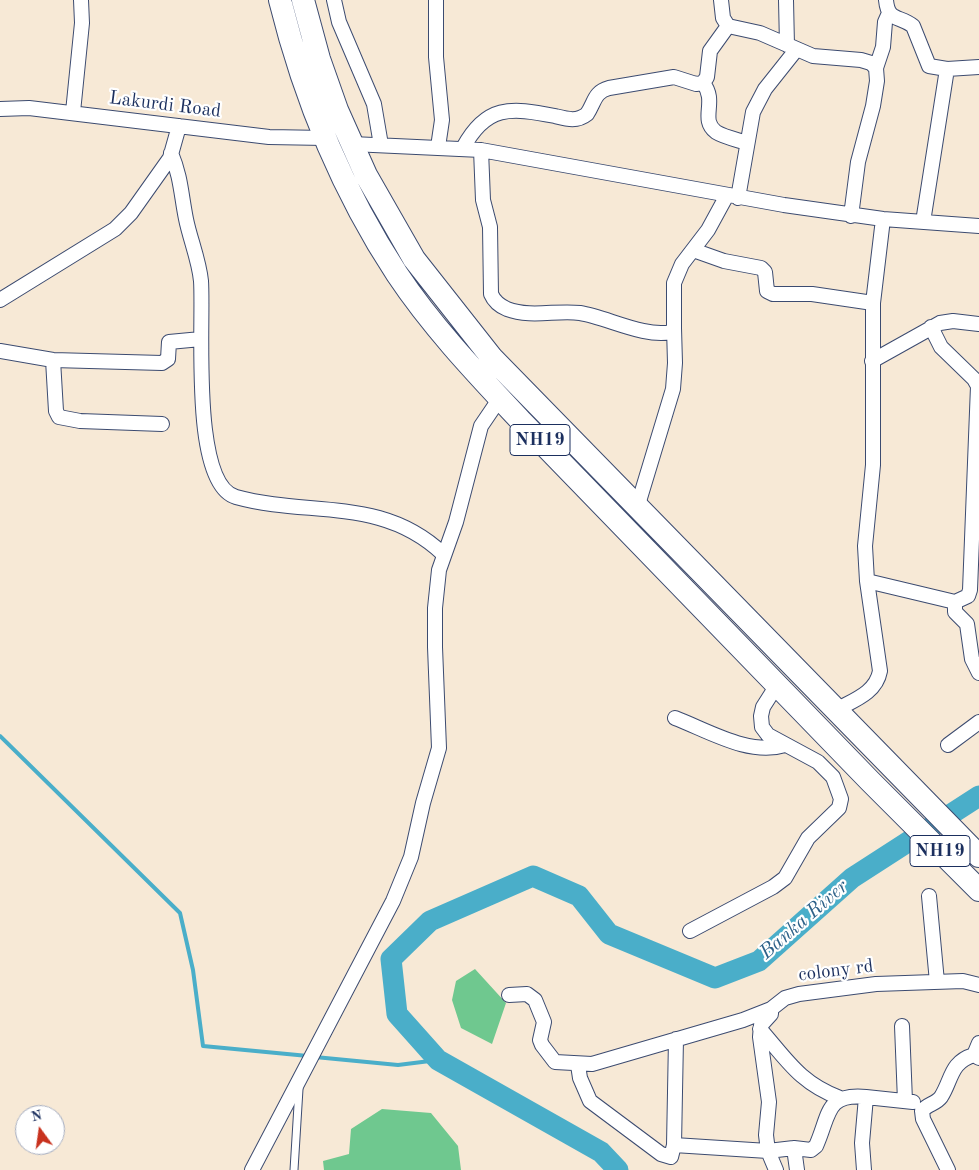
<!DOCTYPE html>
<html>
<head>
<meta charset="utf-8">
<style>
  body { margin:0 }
  #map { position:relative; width:979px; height:1170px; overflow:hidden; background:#f7e9d6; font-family:"Old Standard TT",serif }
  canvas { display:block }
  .north { position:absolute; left:15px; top:1105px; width:50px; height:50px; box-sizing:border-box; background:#fff; border:1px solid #a4acbf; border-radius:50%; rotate:346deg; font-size:14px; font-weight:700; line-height:20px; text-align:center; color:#1b2f5e }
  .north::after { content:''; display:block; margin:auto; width:18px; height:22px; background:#c8321e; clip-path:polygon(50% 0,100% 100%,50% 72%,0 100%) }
</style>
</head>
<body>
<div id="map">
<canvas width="979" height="1170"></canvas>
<div class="north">N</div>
</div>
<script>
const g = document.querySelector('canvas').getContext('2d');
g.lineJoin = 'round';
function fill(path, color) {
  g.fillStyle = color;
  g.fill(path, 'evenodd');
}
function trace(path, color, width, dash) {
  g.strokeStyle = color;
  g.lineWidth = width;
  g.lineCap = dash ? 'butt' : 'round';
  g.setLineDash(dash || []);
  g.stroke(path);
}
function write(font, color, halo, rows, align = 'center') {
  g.font = font + ' "Old Standard TT",serif';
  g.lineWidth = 4.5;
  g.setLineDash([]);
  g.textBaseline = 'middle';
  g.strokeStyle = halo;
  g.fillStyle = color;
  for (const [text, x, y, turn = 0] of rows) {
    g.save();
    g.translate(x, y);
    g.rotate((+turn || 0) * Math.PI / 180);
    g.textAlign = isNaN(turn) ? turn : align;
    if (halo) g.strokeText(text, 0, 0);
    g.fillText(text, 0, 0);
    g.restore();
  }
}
fill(new Path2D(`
  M475,969L506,1003L492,1044L461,1028L452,1000L456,981Z
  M382,1109L431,1113L458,1146L461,1170H324L323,1161L349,1154L351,1129Z`), '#6fc88f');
trace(new Path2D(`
  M0,736L180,913L193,970L203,1046L308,1056
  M315,1057L398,1065L438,1060`), '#4aaec9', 4);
trace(new Path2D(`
  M618,1170L601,1152L438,1060L397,1014L391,959L430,921L533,876L579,896L609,934L715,978L759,961L852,878L979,796`), '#4aaec9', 21);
const service = new Path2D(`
  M294,1170L299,1089`);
const minor = new Path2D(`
  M334,0L339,22L374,104L381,145
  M436,0V57L442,120L438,147
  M721,0L723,18L728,26L760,33L813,56L861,60L871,63L876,68L877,81L873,106L858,162L851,216
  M786,0L787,45
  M886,0C888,22 899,15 913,26L929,66L947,69L979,67
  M876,68L883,47L885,22L889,13
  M703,83C718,102 699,119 716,132C724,137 738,140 747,143
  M0,109L29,108L269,137L325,138
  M73,112L82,23L81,0
  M352,144L481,150L784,205L883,219L979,226
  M463,148C486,105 510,107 555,116C567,119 577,122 587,114C595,102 594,92 609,88L674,77L696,84L703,83L707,77L710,51L728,26
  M481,150L483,200L490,227L491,294C494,301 500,306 507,309C531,318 556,310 580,313C606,317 645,338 671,332L674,328V283L682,264L708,230L726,197
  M171,153C181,177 181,194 186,219C190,239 199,260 201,281C204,322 190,484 236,497C309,517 382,496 443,554
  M738,198L753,112L765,89L796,50
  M923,222L947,69
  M693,250L724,261L761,268L765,272L767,291L773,294H812L873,303
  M0,300L115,229L131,213L170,158L179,126
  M0,351L53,360L162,363L168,359L169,342L201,339
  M53,360L56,411L59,417L80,421L162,424
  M872,361L940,323L953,321L979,324
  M637,508L673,389L675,363L674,328
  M867,581L955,602L968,596L970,590L978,386L974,379L941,347L931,327
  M955,602V612L967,624L972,659L979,673
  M836,710C854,700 876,693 880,671L867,581L865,546L873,465V303L883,219
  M675,718C709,731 749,756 785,745
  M948,745L979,722
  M929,896L937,982
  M690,931L773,887L785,878L808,838L839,808L841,799L833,777L818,762L768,735L762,727L761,716L763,707L777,685
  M509,995L527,994L535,1000L544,1022L540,1040L542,1045L555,1062L592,1064L743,1020L771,1009L785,998L799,994L876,984L963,981L979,985
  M771,1009V1014L761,1025L760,1037L769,1102L766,1135L768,1151L794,1148L811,1150L816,1146C830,1115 825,1093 866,1097L862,1143L864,1170
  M902,1026L905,1101
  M760,1029C787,1060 800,1083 840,1098
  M974,1055L979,1043
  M578,1065L580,1078L590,1101L661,1154L671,1157L674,1145L676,1039
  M866,1097L913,1102
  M674,1145L768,1151L776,1170
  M794,1148L797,1170
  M252,1170L393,901L411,857L423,803L439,748L435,647V608L439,570L456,522L481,426L500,398
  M948,1170L923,1119L922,1111C927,1104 936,1104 941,1097C952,1080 950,1062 974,1055L979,1058`);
const trunk = new Path2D(`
  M280,0C304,97 342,190 397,274C433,328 478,375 522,422L870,781L979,890
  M303,0L319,59L337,110L366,175L414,259L492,358L979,856`);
trace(service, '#3c4b70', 9);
trace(minor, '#3c4b70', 16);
trace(trunk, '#3c4b70', 24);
trace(service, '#fff', 7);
trace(minor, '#fff', 14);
trace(trunk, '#fff', 22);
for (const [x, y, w] of [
  [540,440,60],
  [940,851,60]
]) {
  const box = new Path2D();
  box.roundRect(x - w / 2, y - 15.5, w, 31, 4);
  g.fillStyle = '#fff';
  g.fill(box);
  trace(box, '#1b2f5e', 1);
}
write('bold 18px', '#1b2f5e', null, [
  ["NH19",540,440],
  ["NH19",940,851]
]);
write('19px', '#1b2f5e', '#fff', [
  ["Lakurdi Road",165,105,7],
  ["colony rd",836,971,-7]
]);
write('italic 20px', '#2e6289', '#fff', [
  ["Banka River",804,920,-41]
]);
</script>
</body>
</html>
